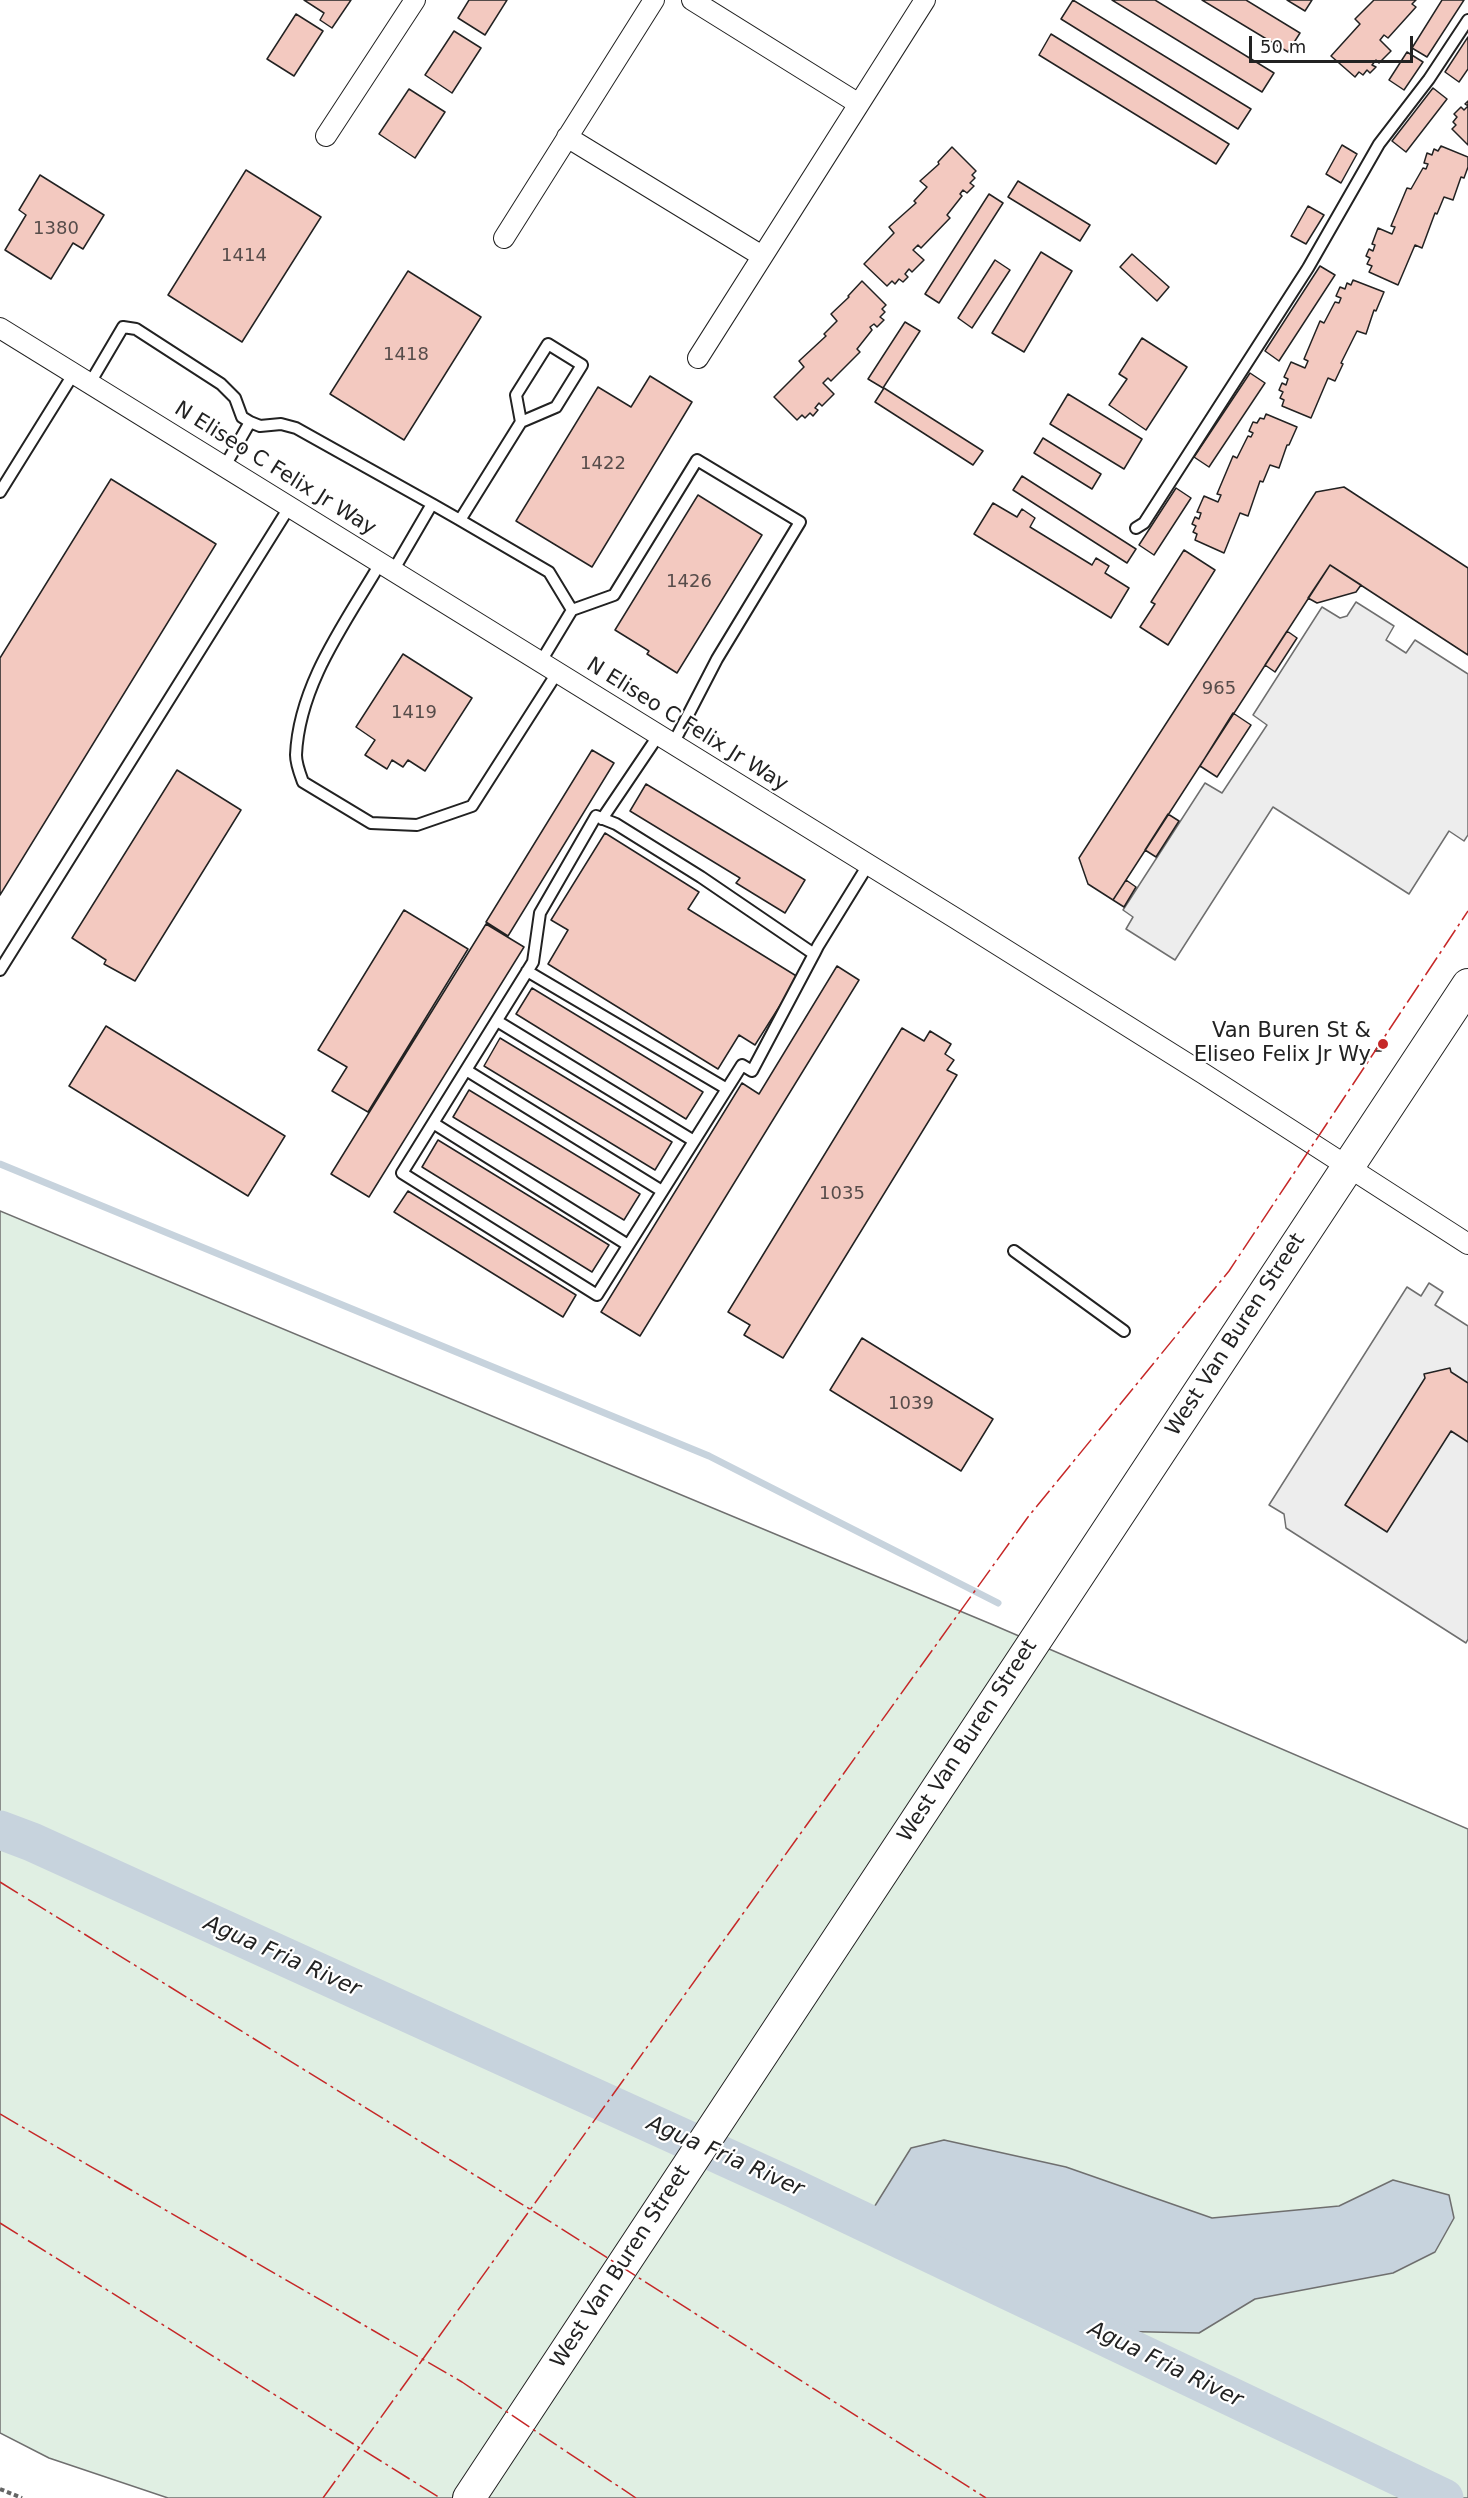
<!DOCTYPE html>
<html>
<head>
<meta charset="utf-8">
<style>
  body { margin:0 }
  #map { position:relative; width:1468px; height:2498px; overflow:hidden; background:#fff; font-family:"DejaVu Sans",sans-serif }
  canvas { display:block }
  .scale { position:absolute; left:1249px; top:36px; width:164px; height:27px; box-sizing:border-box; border:3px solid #222; border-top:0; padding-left:8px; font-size:18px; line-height:21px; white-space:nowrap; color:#222; -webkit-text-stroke:4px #fff; paint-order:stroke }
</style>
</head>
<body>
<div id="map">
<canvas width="1468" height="2498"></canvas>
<div class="scale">50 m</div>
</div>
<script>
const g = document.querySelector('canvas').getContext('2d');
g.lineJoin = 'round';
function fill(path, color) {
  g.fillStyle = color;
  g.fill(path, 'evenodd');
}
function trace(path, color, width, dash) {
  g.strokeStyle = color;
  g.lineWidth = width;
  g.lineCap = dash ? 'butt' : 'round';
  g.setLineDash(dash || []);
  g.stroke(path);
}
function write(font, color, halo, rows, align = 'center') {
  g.font = font + ' "DejaVu Sans",sans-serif';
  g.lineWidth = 4.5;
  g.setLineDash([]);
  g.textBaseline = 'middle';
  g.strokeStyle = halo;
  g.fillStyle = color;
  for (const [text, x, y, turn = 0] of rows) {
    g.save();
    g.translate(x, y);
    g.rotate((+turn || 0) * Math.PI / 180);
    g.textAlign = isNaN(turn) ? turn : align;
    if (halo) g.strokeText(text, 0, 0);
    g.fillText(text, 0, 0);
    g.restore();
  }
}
const green = new Path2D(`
  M0,1211L991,1624L1468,1829V2498H168L49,2458L0,2433Z`);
fill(green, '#e0efe3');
trace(green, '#6f6f6f', 1.5);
const parking = new Path2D(`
  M1356,602L1394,626L1386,640L1406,653L1415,640L1468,674V835L1464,841L1449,831L1409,894L1273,807L1175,960L1126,929L1133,917L1123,910L1205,783L1222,793L1267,725L1253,715L1322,607L1340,618L1347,616Z
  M1429,1283L1443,1292L1435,1305L1468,1326V1639L1466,1643L1286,1528L1284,1514L1269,1505L1407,1287L1421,1296Z`);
fill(parking, '#ededed');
trace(parking, '#6f6f6f', 1.5);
const water = new Path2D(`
  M944,2140L1066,2167L1212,2218L1339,2206L1393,2180L1449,2195L1454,2218L1435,2252L1393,2273L1255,2299L1199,2333L1106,2331L1064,2323L889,2228L873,2209L911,2148Z`);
fill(water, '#c7d3dd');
trace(water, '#6f6f6f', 1.5);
trace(new Path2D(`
  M0,1164L709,1456L998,1603`), '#c7d3dd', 7);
trace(new Path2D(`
  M0,1830L32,1842L793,2188L1444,2498`), '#c7d3dd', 39);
const building = new Path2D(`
  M304,0H351L332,28L320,20L324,13Z
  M469,0H507L485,35L458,18Z
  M1073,0L1251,109L1238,129L1061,19Z
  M1112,0H1155L1274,73L1262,92Z
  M1202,0H1246L1300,33L1288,52Z
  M1287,0H1312L1305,11Z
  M1374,0H1416L1412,4L1416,7L1388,38L1384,35L1380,40L1391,51L1379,63L1376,60L1372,65L1376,67L1370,73L1367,70L1363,75L1359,72L1355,77L1331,56L1360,24L1355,19Z
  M1442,0H1464L1427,57L1412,48Z
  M296,14L323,31L294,76L267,59Z
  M454,31L481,48L452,93L425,75Z
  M1051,34L1229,144L1216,164L1039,55Z
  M1468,37V69L1459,82L1445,72Z
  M1407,52L1423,62L1404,90L1389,80Z
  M1433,88L1447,99L1406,152L1392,141Z
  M409,89L445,112L415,158L379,134Z
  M1468,101V145L1452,129L1456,125L1453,122L1457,117L1454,114L1461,107L1464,110L1468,106L1465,104Z
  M1342,145L1357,154L1341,183L1326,174Z
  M1441,146L1468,157V167L1464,178L1461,177L1453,200L1444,197L1437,214L1435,213L1422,248L1415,245L1398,285L1369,272L1372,266L1367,264L1370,258L1366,256L1369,249L1373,251L1375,245L1372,244L1378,228L1392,234L1395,227L1391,226L1407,188L1411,189L1423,168L1426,169L1428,164L1424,163L1427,153L1432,155L1434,149L1438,151Z
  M952,147L976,171L972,175L975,178L970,183L974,186L967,193L963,190L960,194L962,196L947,215L950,218L921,248L918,245L913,250L924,260L912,272L909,269L905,274L908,277L903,282L899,279L895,284L892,281L887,286L864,264L894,233L889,227L916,203L914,201L927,187L920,181L939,164L938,162Z
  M246,170L321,217L242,342L168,295Z
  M40,175L104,215L83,249L73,243L51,279L5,250L26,215L19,210Z
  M1018,181L1090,225L1080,241L1008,197Z
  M989,194L1003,203L939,303L925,294Z
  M1308,206L1324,215L1306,244L1291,236Z
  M1041,252L1072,271L1024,352L992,333Z
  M1132,254L1169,287L1157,301L1120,267Z
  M995,260L1010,270L972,328L958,318Z
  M1320,266L1335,275L1279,361L1265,351Z
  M408,271L481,317L404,440L330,394Z
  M1353,280L1384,292L1376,311L1374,310L1366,334L1357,331L1341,363L1343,364L1335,381L1328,378L1311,418L1282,406L1284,400L1280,398L1283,392L1279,390L1282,383L1286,385L1288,379L1284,377L1291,362L1305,368L1308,361L1304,359L1320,321L1324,323L1335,302L1339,303L1341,298L1336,296L1340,287L1345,289L1347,283L1351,285Z
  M862,281L886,305L882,309L885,312L880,317L884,320L877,327L874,324L870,327L872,330L857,349L860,352L831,381L828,378L823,383L834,394L822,406L819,403L815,408L818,410L813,416L810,413L805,418L802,415L797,420L774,397L804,367L799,361L826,336L824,334L837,321L831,314L849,297L848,296Z
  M905,322L920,331L883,388L868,379Z
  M1142,338L1187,367L1146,430L1109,405L1127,379L1119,374Z
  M1250,373L1265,383L1209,467L1194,457Z
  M650,376L692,402L592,567L516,521L598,387L631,407Z
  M884,388L983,451L973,465L875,402Z
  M1068,394L1142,439L1124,469L1050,424Z
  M1266,414L1297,427L1289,445H1287L1279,468L1270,465L1263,482L1260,481L1248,516L1240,513L1224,553L1195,540L1197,534L1193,532L1196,526L1192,524L1195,517L1199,519L1201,513L1197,512L1204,496L1218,502L1221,495L1217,494L1233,456L1237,458L1248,436L1251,437L1253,433L1249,431L1253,422L1257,423L1260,418L1264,419Z
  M1043,438L1101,474L1092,489L1034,453Z
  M1022,476L1136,549L1127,563L1013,490Z
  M111,479L216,544L0,895V658Z
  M1344,487L1468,568V655L1330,565L1113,900L1088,884L1079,858L1316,492Z
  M1176,488L1191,498L1154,555L1139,545Z
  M698,495L762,535L677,673L647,654L649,651L615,630Z
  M993,503L1017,517L1022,509L1035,518L1030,527L1092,565L1096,558L1109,566L1105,573L1129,588L1111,618L974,534Z
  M1184,550L1215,570L1168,645L1140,627L1155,604L1151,602Z
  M1330,565L1361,585L1356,592L1317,603L1308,598Z
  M1287,631L1297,638L1275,672L1265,665Z
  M403,654L472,698L425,771L408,760L403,767L392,760L387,769L365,755L375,740L356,727Z
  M1233,713L1251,725L1217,777L1200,766Z
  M592,750L614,763L508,936L486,922Z
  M177,770L241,810L135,981L104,964L106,960L72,938Z
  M646,784L805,880L785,913L736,883L740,878L630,811Z
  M1168,814L1179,821L1156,857L1145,850Z
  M605,833L699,892L688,909L798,977L755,1045L739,1035L718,1069L548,964L568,930L551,920Z
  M1126,880L1136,887L1124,907L1113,900Z
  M404,910L468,949L368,1112L332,1091L347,1067L318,1050Z
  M486,924L524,947L369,1197L331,1174Z
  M837,966L859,980L640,1336L601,1312L742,1083L759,1094Z
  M532,988L703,1092L686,1119L516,1014Z
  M106,1026L285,1136L248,1196L69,1086Z
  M902,1028L924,1041L930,1031L951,1044L945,1054L954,1060L947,1070L957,1075L783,1358L744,1335L750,1325L728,1312Z
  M500,1038L672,1142L655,1170L484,1066Z
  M1382,1040L1387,1043L1381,1051H1375Z
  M469,1090L640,1194L624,1220L453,1117Z
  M438,1140L609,1245L592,1272L422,1167Z
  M408,1191L576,1295L563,1317L394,1212Z
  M862,1338L993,1419L961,1471L830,1390Z
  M1450,1368L1451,1372L1468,1383V1442L1451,1431L1387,1532L1345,1505L1425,1378L1424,1374Z`);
fill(building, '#f3c9c0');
trace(building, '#222', 1.5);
const lane = new Path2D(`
  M90,383L123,327L136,329L221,384L235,398L242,417L250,422L260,426L281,424L296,428L432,504
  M521,422L516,395L548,344L582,365L556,407L521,422L460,520L549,572L572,610
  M225,466L250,422
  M0,492L74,373
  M1136,528L1144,523L1308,268L1379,144L1429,79L1468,20
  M381,562C346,622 299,684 296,755C296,764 300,774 303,782L371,823L417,825L472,806L557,673
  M393,571L432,504L460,520
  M540,663L572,610L614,595L697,460L800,522L717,659L673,744
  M602,819L658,736
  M814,954L701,877L616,824L596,816L540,913L533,962L402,1173L597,1295L742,1065L752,1071L814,954L818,946L868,865
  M0,970L290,506
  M527,971L727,1089
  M497,1021L694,1141
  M466,1070L662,1191
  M433,1123L628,1245
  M1014,1251L1124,1331`);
const street = new Path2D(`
  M692,0L859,104
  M326,136L415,0
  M567,137L762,256
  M504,238L654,0
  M0,328L955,918L1204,1074L1468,1244
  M698,358L925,0`);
const primary = new Path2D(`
  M469,2498L1468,985`);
trace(lane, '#222', 14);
trace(street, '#222', 22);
trace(primary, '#222', 34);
trace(new Path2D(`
  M0,2489L22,2498`), '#646464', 4, [4.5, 3]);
trace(lane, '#fff', 10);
trace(street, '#fff', 20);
trace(primary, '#fff', 32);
trace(new Path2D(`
  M0,1882L554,2224L986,2498
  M0,2114L462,2382L636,2498
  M0,2223L440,2498
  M323,2498L1028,1517L1229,1271L1468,911`), '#c62828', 1.5, [21, 4.5, 3, 4.5]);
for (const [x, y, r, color] of [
  [1383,1044,6,"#c62828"]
]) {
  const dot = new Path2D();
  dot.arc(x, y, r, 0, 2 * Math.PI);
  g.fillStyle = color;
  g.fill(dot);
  trace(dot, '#fff', 2);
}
write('18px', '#564c4a', null, [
  ["1380",56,229],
  ["1414",244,256],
  ["1418",406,355],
  ["1422",603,464],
  ["1426",689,582],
  ["965",1219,689],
  ["1419",414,713],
  ["1035",842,1194],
  ["1039",911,1404]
]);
write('21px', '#222', '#fff', [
  ["N Eliseo C Felix Jr Way",275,469,32],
  ["N Eliseo C Felix Jr Way",687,725,32],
  ["West Van Buren Street",1236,1335,-57],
  ["West Van Buren Street",968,1741,-57],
  ["West Van Buren Street",621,2267,-57]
]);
write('21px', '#222', '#fff', [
  ["Van Buren St &",1371,1032],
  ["Eliseo Felix Jr Wy",1371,1056]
], 'right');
write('italic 22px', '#222', '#fff', [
  ["Agua Fria River",282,1957,24],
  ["Agua Fria River",725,2157,24],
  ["Agua Fria River",1165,2365,26]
]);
</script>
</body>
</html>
